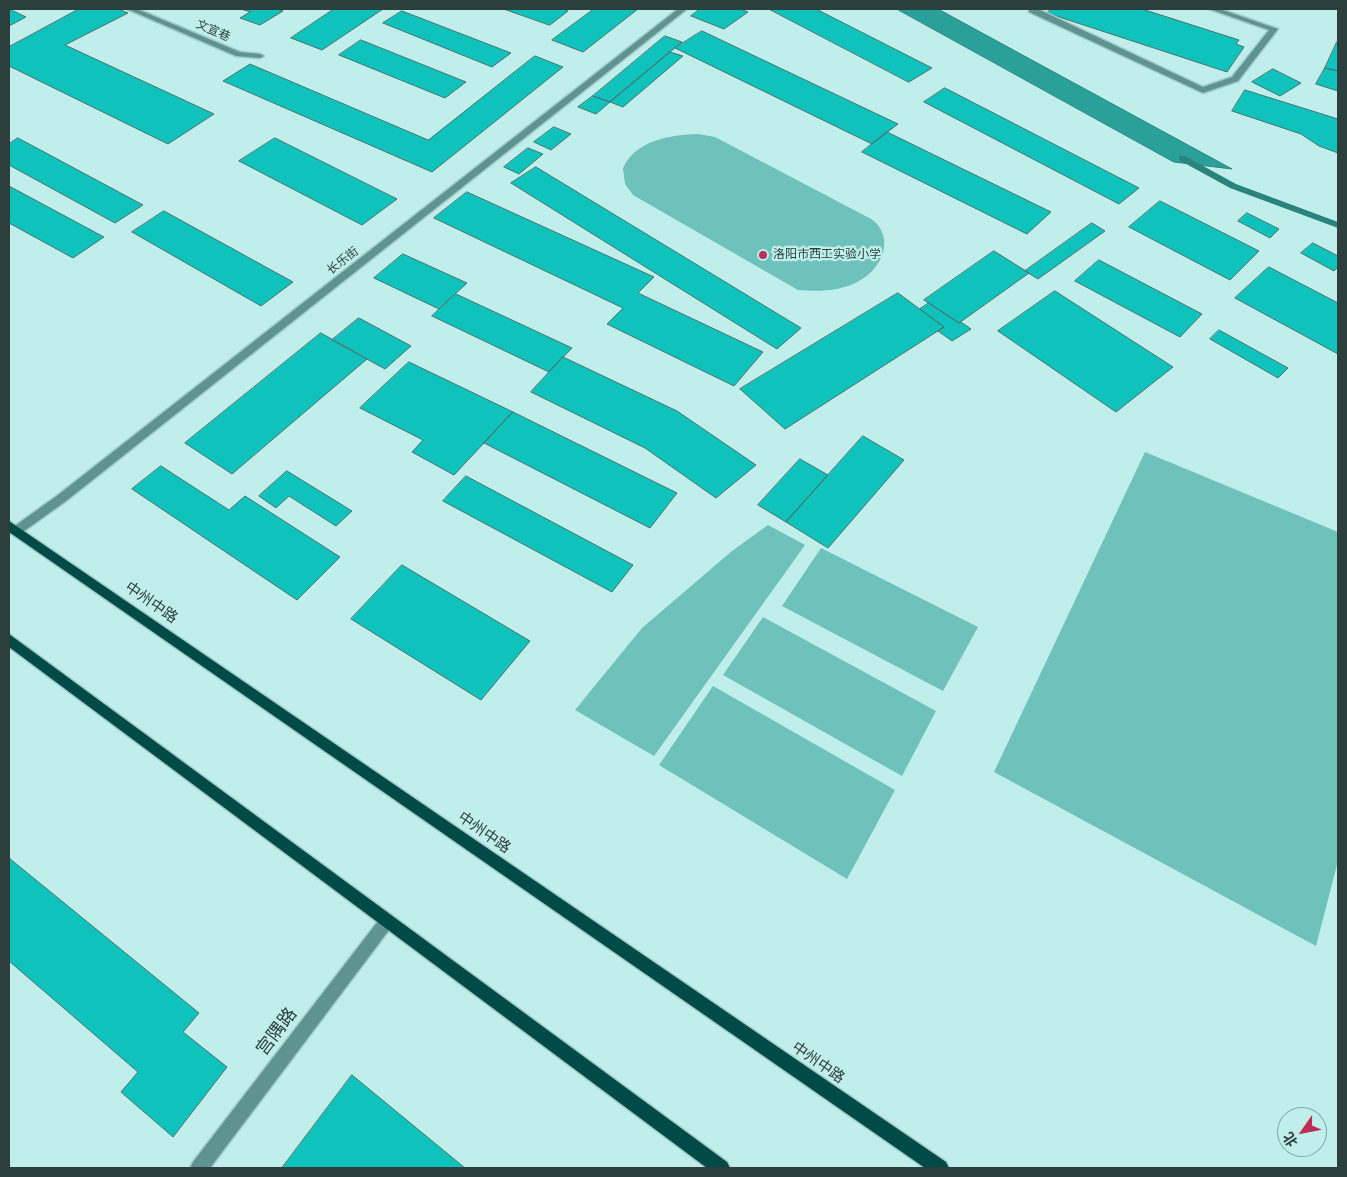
<!DOCTYPE html>
<html>
<head>
<meta charset="utf-8">
<style>
  body { margin:0 }
  #map { position:relative; width:1347px; height:1177px; overflow:hidden; background:#c0eeea; font-family:Helvetica,"Noto Sans SC",sans-serif }
  canvas { display:block }
  .frame { position:absolute; inset:0; border:10px solid #2c3f3d; pointer-events:none }
  .north { position:absolute; left:1277px; top:1107px; width:50px; height:50px; box-sizing:border-box; background:#c0eeea; border:1px solid #85a8a5; border-radius:50%; rotate:237deg; font-size:14px; font-weight:700; line-height:20px; text-align:center; color:#2c3f3d }
  .north::after { content:''; display:block; margin:auto; width:18px; height:22px; background:#bd2d55; clip-path:polygon(50% 0,100% 100%,50% 72%,0 100%) }
</style>
</head>
<body>
<div id="map">
<canvas width="1347" height="1177"></canvas>
<div class="frame"></div>
<div class="north">北</div>
</div>
<script>
const g = document.querySelector('canvas').getContext('2d');
g.lineJoin = 'round';
function fill(path, color) {
  g.fillStyle = color;
  g.fill(path, 'evenodd');
}
function trace(path, color, width, dash) {
  g.strokeStyle = color;
  g.lineWidth = width;
  g.lineCap = dash ? 'butt' : 'round';
  g.setLineDash(dash || []);
  g.stroke(path);
}
function write(font, color, halo, rows, align = 'center') {
  g.font = font + ' Helvetica,"Noto Sans SC",sans-serif';
  g.lineWidth = 4.5;
  g.setLineDash([]);
  g.textBaseline = 'middle';
  g.strokeStyle = halo;
  g.fillStyle = color;
  for (const [text, x, y, turn = 0] of rows) {
    g.save();
    g.translate(x, y);
    g.rotate((+turn || 0) * Math.PI / 180);
    g.textAlign = isNaN(turn) ? turn : align;
    if (halo) g.strokeText(text, 0, 0);
    g.fillText(text, 0, 0);
    g.restore();
  }
}
fill(new Path2D(`
  M698,134L715,137L873,220C895,239 882,269 859,281C842,291 818,292 798,290L633,195L625,184L623,168C636,140 670,135 698,134Z
  M1145,452L1338,532V861L1316,946L994,772Z
  M768,525L805,545L654,756L575,710L642,628L732,551Z
  M821,548L978,627L943,691L782,606Z
  M763,617L936,711L902,776L723,675Z
  M713,686L895,790L847,879L659,765Z`), '#6fc1bb');
const water = new Path2D(`
  M897,9H938L1232,169L1174,162Z`);
fill(water, '#2aa09a');
trace(water, '#2b837e', 1);
fill(new Path2D(`
  M1179,156H1185L1236,184L1338,222V228L1230,188L1179,160Z`), '#2b837e');
const building = new Path2D(`
  M9,9L26,17L9,26Z
  M79,9H118L128,13L65,45L214,114L168,144L9,66V47Z
  M241,9H277L283,11L260,25L240,18L250,12Z
  M334,9H383L322,50L291,38Z
  M504,9H563L568,11L550,25Z
  M594,9H638L583,52L552,40Z
  M700,9H740L748,12L724,29L691,16Z
  M769,9H816L932,68L909,82Z
  M1051,9H1142L1239,40L1236,44L1244,47L1227,72L1047,13Z
  M402,11L511,53L492,67L383,23Z
  M702,31L898,124L872,144L675,48Z
  M665,36L682,42L610,102L593,96Z
  M361,40L466,82L445,98L339,55Z
  M1337,42H1338V71L1325,68Z
  M670,52L683,56L623,107L610,102Z
  M535,56L563,67L432,172L223,81L250,64L428,140Z
  M1325,68L1338,71V91L1316,84Z
  M1273,69L1301,83L1280,96L1252,82Z
  M945,88L1139,188L1119,204L924,102Z
  M1245,90L1338,119V153L1319,146L1301,134L1232,111Z
  M593,96L610,102L596,114L578,107Z
  M554,127L571,134L551,150L534,142Z
  M887,132L1051,212L1027,234L862,152Z
  M18,138L143,205L115,223L9,165V144Z
  M275,138L397,199L362,225L239,161Z
  M528,148L543,154L519,174L504,167Z
  M536,167L801,328L777,349L511,183Z
  M9,186L104,237L73,258L9,223Z
  M467,192L654,277L638,293L763,352L734,386L607,324L623,308L434,218Z
  M1160,201L1259,251L1230,280L1129,227Z
  M164,211L293,282L261,306L132,232Z
  M1247,213L1279,229L1270,238L1238,221Z
  M1092,223L1105,231L1038,279L1025,271Z
  M1313,243L1338,256V267L1334,271L1301,253Z
  M994,251L1029,273L959,323L924,300Z
  M403,254L467,283L439,309L374,278Z
  M1099,260L1202,314L1180,337L1075,281Z
  M1269,267L1338,303V354L1235,298Z
  M1055,291L1173,367L1116,412L998,331Z
  M898,293L944,327L785,429L740,389Z
  M456,294L572,348L549,372L432,316Z
  M929,303L959,323L961,322L971,329L952,341L938,331L944,327L920,309Z
  M359,318L411,346L385,369L332,340Z
  M1219,330L1288,368L1278,378L1210,339Z
  M321,333L367,359L232,474L185,443Z
  M563,357L677,411L756,465L716,498L645,448L531,392Z
  M409,362L513,412L454,475L412,452L423,440L360,408Z
  M513,412L677,493L650,528L484,443Z
  M863,436L904,460L828,548L786,522Z
  M800,459L828,475L786,522L758,505Z
  M161,466L229,510L245,496L340,557L297,600L132,489Z
  M287,471L352,511L336,526L289,496L276,508L259,496Z
  M466,476L633,565L612,592L443,501Z
  M402,565L530,641L481,700L351,619Z
  M9,858L199,1013L183,1032L227,1067L173,1137L121,1092L138,1072L9,961Z
  M352,1075L465,1168H282Z`);
fill(building, '#0fc2bb');
trace(building, '#487370', 1);
const minor = new Path2D(`
  M127,9H137L240,52L260,54L264,56L260,58L236,56Z
  M678,9H687L66,501L20,534H12L10,531L12,528L58,495Z
  M1029,9H1038L1203,87L1232,77L1269,30L1209,9H1220L1278,29L1238,81L1203,93L1029,12Z
  M387,913L392,916L395,921L392,926L210,1168H190L193,1162L382,916Z`);
const major = new Path2D(`
  M9,521L946,1162L949,1168H925L9,532Z
  M9,634L727,1162L730,1168H707L9,647Z`);
trace(minor, '#a2cbc7', 3);
trace(major, '#a2cbc7', 3);
fill(minor, '#5f938f');
fill(major, '#004a47');
for (const [x, y, r, color] of [
  [763,255,5,"#bd2d55"]
]) {
  const dot = new Path2D();
  dot.arc(x, y, r, 0, 2 * Math.PI);
  g.fillStyle = color;
  g.fill(dot);
  trace(dot, '#c0eeea', 2);
}
write('12px', '#2c3f3d', '#c0eeea', [
  ["文宣巷",213,31,23],
  ["长乐街",343,261,-38]
]);
write('12px', '#2c3f3d', '#c0eeea', [
  ["洛阳市西工实验小学",773,255]
], 'left');
write('15px', '#2c3f3d', '#c0eeea', [
  ["中州中路",151,603,35],
  ["中州中路",484,833,35],
  ["中州中路",818,1063,35]
]);
write('18px', '#2c3f3d', '#c0eeea', [
  ["宫隅路",277,1032,-53]
]);
</script>
</body>
</html>
